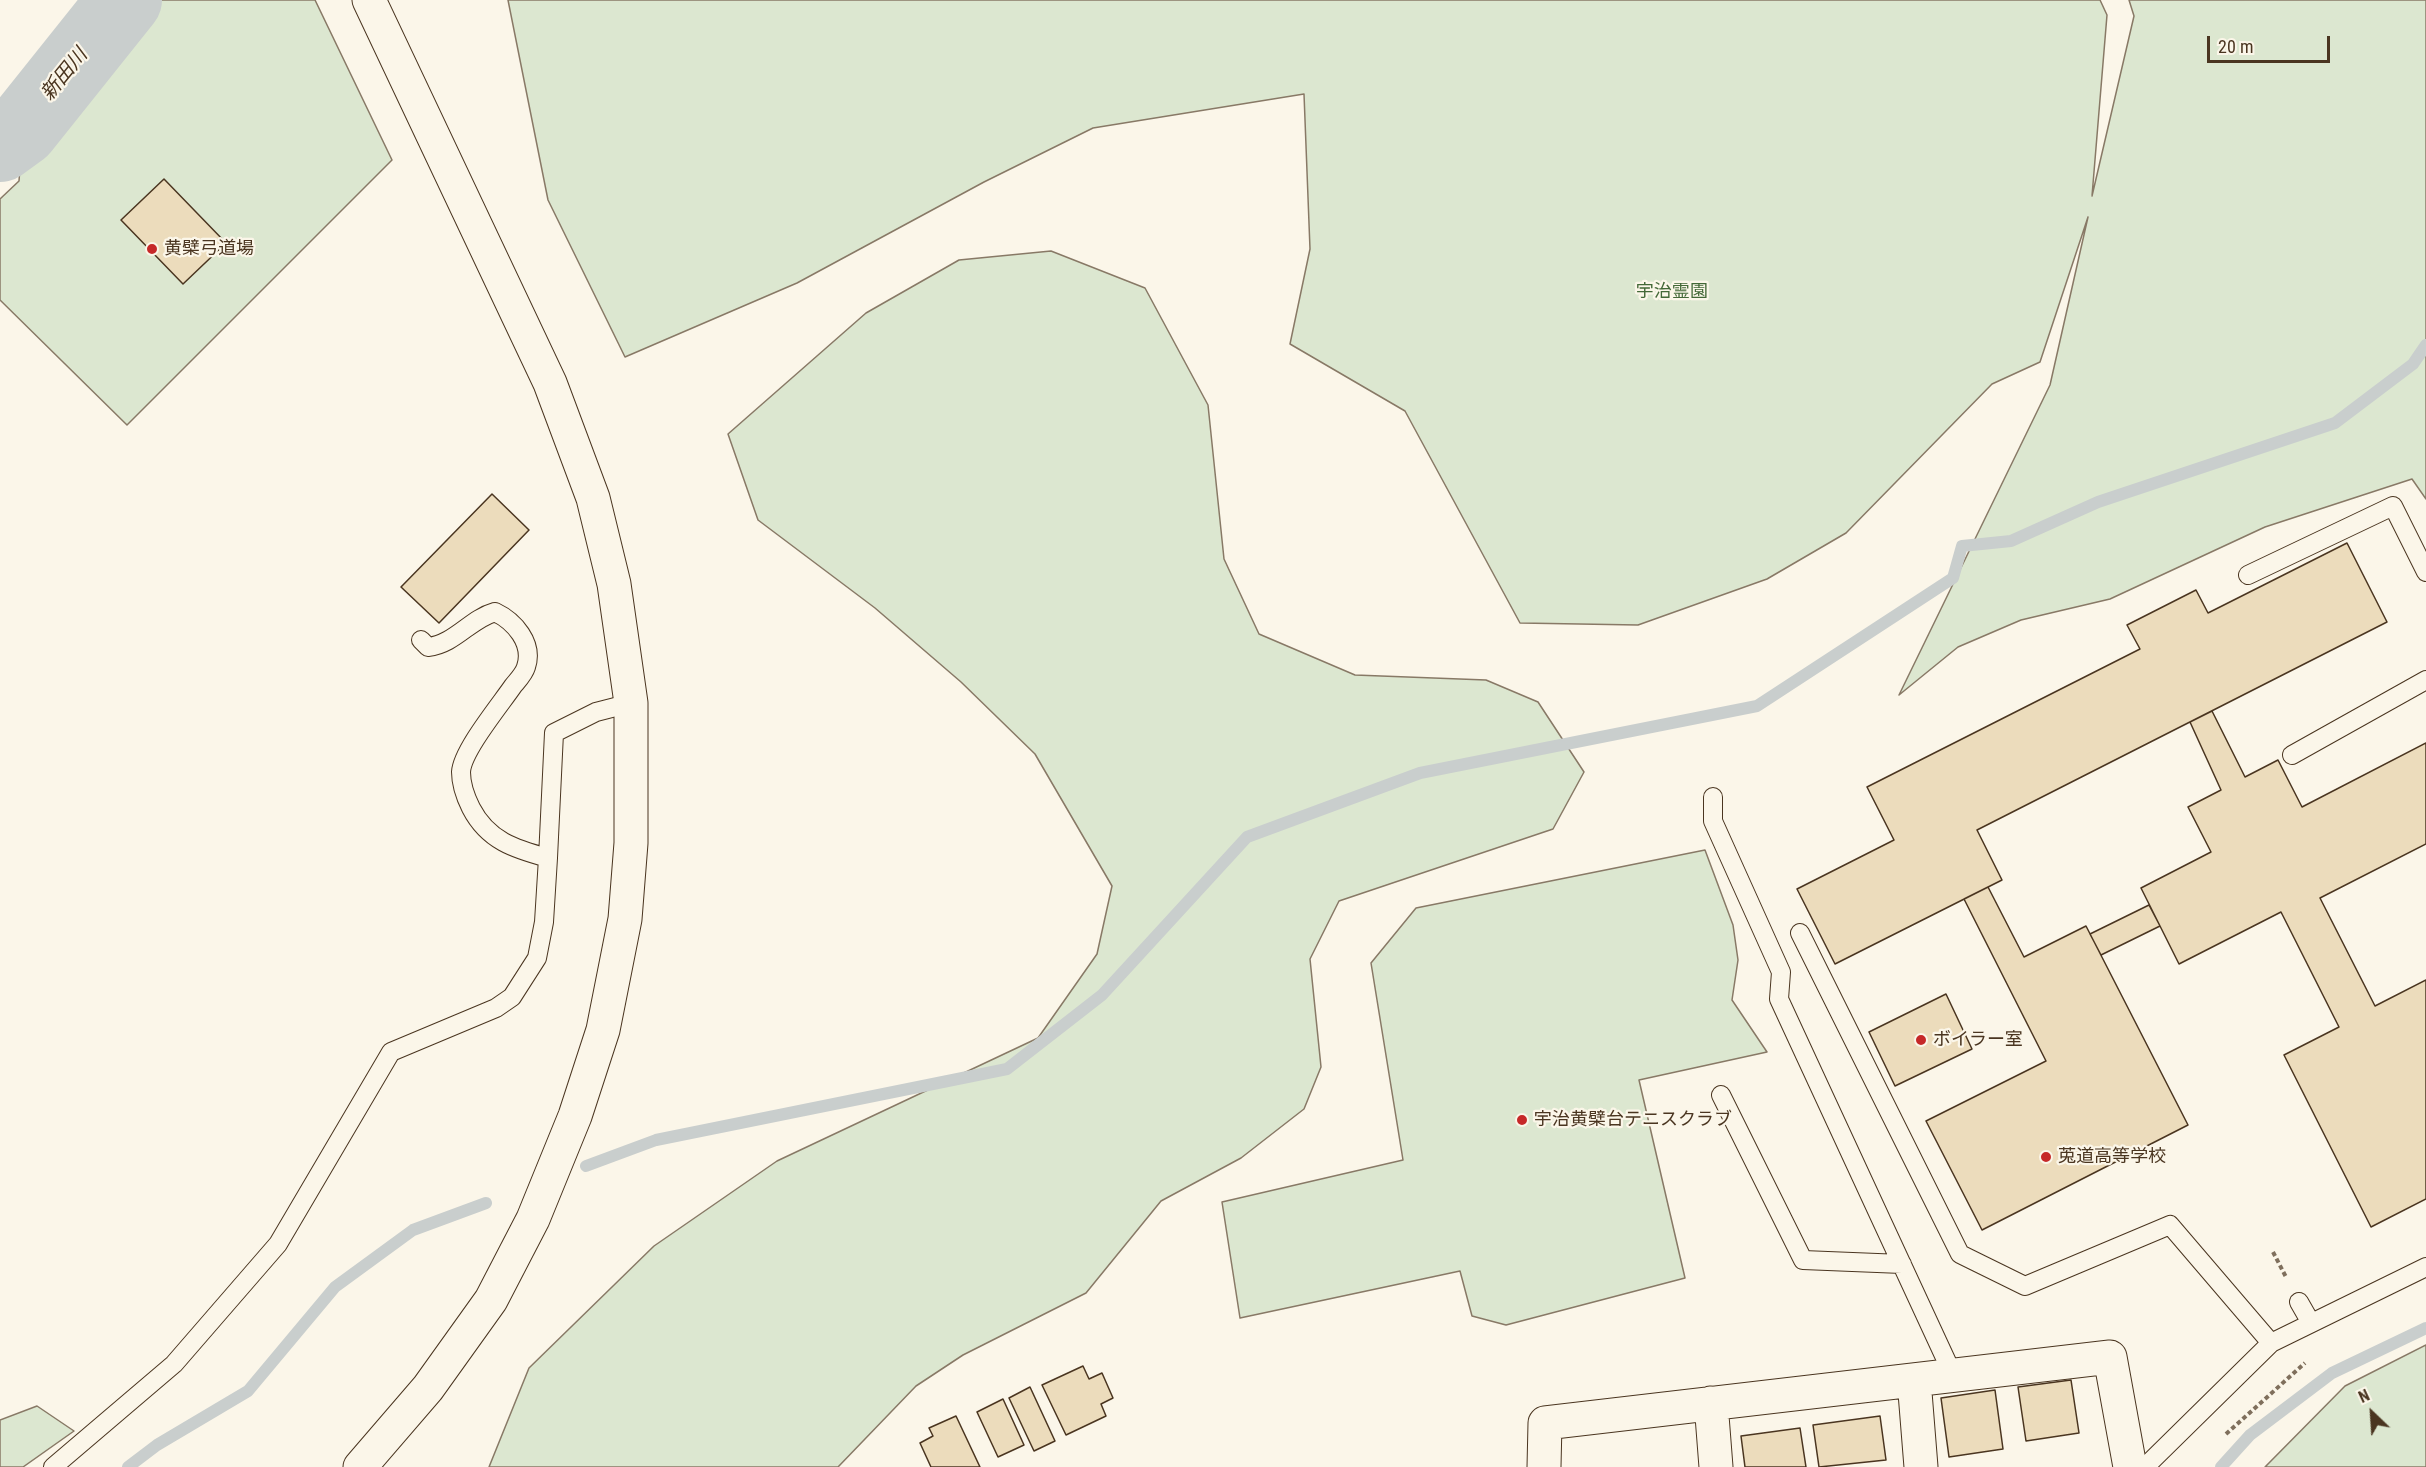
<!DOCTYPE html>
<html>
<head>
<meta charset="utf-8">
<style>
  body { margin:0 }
  #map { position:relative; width:2426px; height:1467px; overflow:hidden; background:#fbf6e9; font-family:"Roboto Condensed",sans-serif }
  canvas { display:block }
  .north { position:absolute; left:2342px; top:1383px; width:60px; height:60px; -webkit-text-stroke:4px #fbf6e9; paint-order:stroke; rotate:335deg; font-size:16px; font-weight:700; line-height:24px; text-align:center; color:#4a3520 }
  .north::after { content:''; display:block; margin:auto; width:21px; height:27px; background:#4a3520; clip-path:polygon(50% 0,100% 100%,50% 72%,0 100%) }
  .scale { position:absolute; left:2207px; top:36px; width:123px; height:27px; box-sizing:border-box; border:3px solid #4a3520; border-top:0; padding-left:8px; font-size:18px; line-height:21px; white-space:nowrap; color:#4a3520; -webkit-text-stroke:4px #fbf6e9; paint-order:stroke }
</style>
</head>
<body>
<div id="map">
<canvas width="2426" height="1467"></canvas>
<div class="north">N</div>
<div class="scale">20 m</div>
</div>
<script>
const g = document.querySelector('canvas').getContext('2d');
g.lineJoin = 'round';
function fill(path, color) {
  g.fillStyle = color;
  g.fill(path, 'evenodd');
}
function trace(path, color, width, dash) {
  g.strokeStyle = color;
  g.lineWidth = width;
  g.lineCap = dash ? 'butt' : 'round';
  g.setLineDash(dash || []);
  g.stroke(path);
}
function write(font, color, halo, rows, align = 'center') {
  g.font = font + ' "Roboto Condensed","Noto Sans JP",sans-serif';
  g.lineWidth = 4.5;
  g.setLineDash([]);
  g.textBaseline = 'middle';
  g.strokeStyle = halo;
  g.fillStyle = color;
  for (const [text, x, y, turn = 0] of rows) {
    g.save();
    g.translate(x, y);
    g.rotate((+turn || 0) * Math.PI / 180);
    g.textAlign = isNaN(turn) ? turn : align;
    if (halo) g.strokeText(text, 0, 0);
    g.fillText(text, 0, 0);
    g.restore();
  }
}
const green = new Path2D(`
  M139,0H315L392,160L127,425L0,300V199L19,181L22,142Z
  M508,0H2100L2107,15L2092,196L2134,16L2129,0H2426V499L2412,479L2265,527L2110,599L2021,620L1958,647L1899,695L2050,385L2088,217L2040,362L1992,384L1846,533L1767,579L1638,625L1520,623L1405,411L1290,344L1310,249L1304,94L1093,128L984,182L797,283L625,357L548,200Z
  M1051,251L1145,288L1208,405L1224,559L1259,634L1355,675L1486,680L1538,702L1584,772L1553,829L1339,901L1310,959L1321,1067L1304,1109L1241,1158L1161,1201L1086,1293L963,1355L916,1386L838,1467H489L529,1368L654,1246L777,1161L1038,1038L1097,954L1112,886L1035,754L961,682L875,608L758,520L728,434L866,313L959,260Z
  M1705,850L1733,925L1738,960L1732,1000L1767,1052L1639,1080L1685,1278L1506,1325L1472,1316L1460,1271L1240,1318L1222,1202L1403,1160L1371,963L1416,908Z
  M2426,1345V1467H2265L2345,1386Z
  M37,1406L74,1431L23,1467H0V1420Z`);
fill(green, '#dce7d0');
trace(green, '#887966', 1.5);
trace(new Path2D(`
  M586,1166L656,1140L1007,1069L1102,995L1247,837L1420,773L1757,706L1953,578L1962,546L2011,541L2098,502L2335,423L2413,364L2426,345
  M128,1467L157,1445L248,1391L335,1287L413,1230L486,1203
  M2221,1467L2250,1435L2332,1373L2426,1328`), '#c9cecd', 12);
trace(new Path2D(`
  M0,145L22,129L125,0`), '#c9cecd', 74);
const building = new Path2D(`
  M164,179L226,243L183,284L121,220Z
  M492,494L529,530L439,623L401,587Z
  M2347,543L2387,622L1977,830L2002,880L1835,964L1797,889L1894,840L1867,787L2140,649L2127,625L2196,590L2208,613Z
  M2212,711L2245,777L2278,760L2302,807L2426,743V844L2320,898L2375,1006L2426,980V1199L2371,1227L2284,1055L2339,1027L2281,912L2179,964L2141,888L2211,852L2188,807L2221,790L2190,722Z
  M1988,887L2024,957L2086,926L2188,1125L1982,1230L1926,1121L2046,1061L1964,899Z
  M2149,905L2160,926L2101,955L2090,934Z
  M1946,994L1972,1049L1895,1086L1869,1032Z
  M1083,1366L1089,1379L1102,1373L1113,1398L1101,1404L1106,1416L1066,1435L1042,1385Z
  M2071,1380L2079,1433L2026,1441L2018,1387Z
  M1030,1387L1055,1441L1034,1451L1009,1398Z
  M1995,1390L2003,1449L1949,1457L1941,1398Z
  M1003,1399L1024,1445L998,1457L977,1412Z
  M956,1416L980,1467H931L920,1443L933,1436L929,1428Z
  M1880,1416L1886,1460L1819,1467L1813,1425Z
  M1800,1428L1806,1467H1745L1741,1436Z`);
fill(building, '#ecdcbc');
trace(building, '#4a3520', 1.5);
const service = new Path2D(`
  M2248,575L2393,506L2426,572
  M421,640L428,647C455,644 470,619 495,612C514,621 534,643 526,667C524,674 517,681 513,686C500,705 462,751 461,772C461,784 466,798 471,808C488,841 515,849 548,858
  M2292,755L2426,680
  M1713,797V821L1781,972L1779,999L1953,1375
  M1800,933L1960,1254L2025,1286L2170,1225L2271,1343
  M1721,1095L1803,1260L1902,1264
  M2299,1302L2311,1323
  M53,1467L174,1364L278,1244L391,1052L496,1008L512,997L537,958L544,922L548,858L554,733L596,712L631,703
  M2145,1467L2271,1343L2426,1267`);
const minor = new Path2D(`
  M1914,1380L1921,1467
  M1711,1403L1716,1467
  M1544,1467L1545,1423L2110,1357L2130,1467`);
const tertiary = new Path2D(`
  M360,1467L428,1388L491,1300L533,1219L575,1116L603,1030L625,919L631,843V703L614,584L593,498L550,383L369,0`);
trace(service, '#4a3520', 20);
trace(minor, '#4a3520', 35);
trace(tertiary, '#4a3520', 35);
trace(new Path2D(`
  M2273,1252L2286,1277
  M2226,1434L2305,1363`), '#7f6f5c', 4, [4.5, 3]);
trace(service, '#fbf6e9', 18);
trace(minor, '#fbf6e9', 33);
trace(tertiary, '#fbf6e9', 33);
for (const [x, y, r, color] of [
  [152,249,6,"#c62828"],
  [1921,1040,6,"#c62828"],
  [1522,1120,6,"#c62828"],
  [2046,1157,6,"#c62828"]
]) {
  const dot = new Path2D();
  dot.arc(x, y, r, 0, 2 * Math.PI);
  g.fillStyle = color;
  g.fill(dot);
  trace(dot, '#fbf6e9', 2);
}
write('18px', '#4a3520', '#fbf6e9', [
  ["黄檗弓道場",164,249],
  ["ボイラー室",1933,1040],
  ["宇治黄檗台テニスクラブ",1534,1120],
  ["莵道高等学校",2058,1157]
], 'left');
write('18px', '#436837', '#fbf6e9', [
  ["宇治霊園",1672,292]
]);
write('italic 20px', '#4a3520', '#fbf6e9', [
  ["新田川",65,75,-51]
]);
</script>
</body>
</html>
